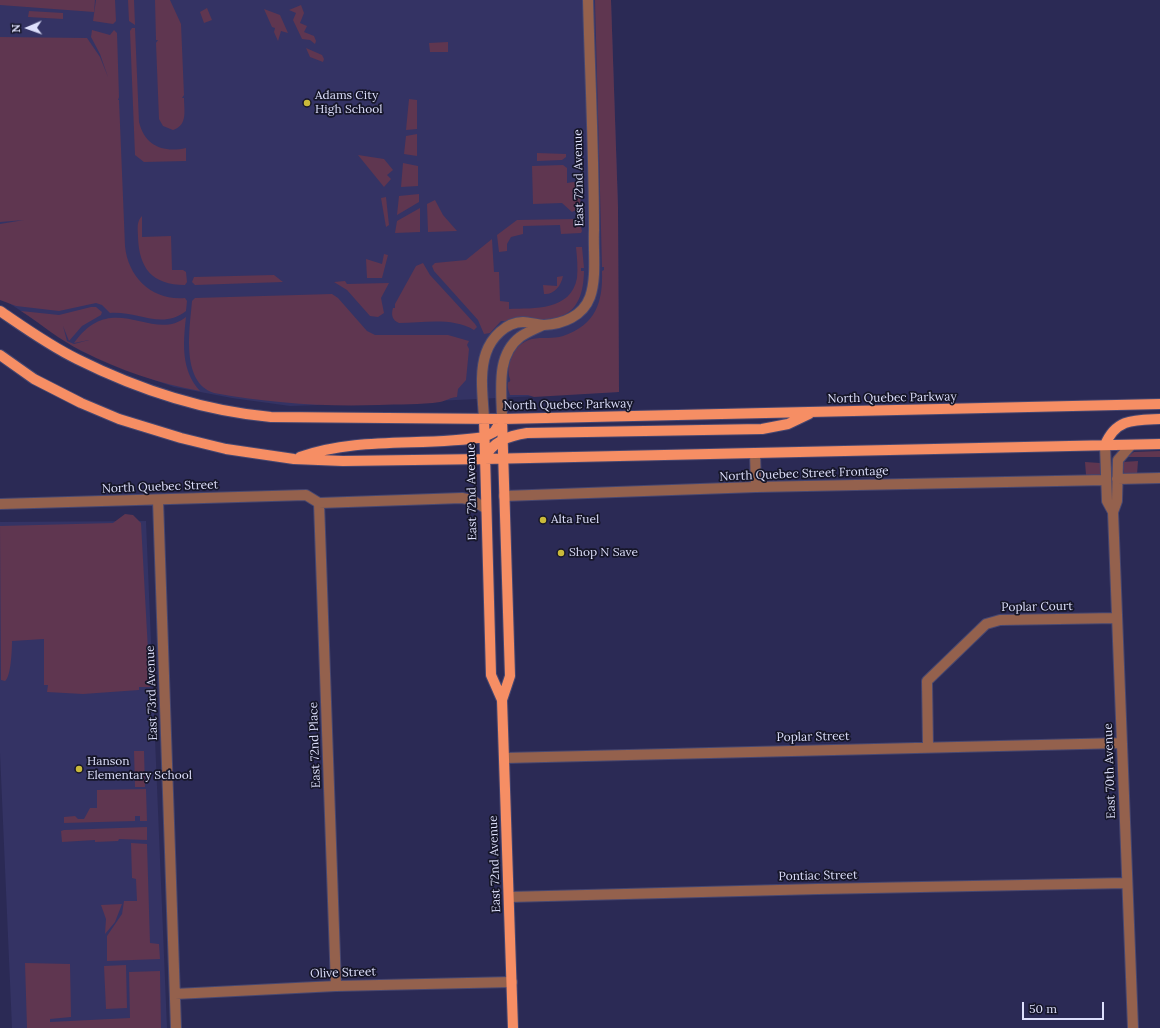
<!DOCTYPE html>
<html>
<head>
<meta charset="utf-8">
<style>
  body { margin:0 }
  #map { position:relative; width:1160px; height:1028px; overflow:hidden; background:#2b2a55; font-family:Lora,serif }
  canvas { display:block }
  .north { position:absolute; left:8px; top:8px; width:40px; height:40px; -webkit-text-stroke:3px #161629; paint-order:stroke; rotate:268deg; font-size:11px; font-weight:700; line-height:16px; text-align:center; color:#dddffb }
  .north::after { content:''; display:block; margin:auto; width:14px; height:18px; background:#dddffb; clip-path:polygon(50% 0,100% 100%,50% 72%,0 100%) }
  .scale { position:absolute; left:1022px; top:1002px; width:82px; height:18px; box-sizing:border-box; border:2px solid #dddffb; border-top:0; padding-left:5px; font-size:12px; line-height:14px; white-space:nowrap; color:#dddffb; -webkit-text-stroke:3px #161629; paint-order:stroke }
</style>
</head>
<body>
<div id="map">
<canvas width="1160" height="1028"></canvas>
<div class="north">N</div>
<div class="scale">50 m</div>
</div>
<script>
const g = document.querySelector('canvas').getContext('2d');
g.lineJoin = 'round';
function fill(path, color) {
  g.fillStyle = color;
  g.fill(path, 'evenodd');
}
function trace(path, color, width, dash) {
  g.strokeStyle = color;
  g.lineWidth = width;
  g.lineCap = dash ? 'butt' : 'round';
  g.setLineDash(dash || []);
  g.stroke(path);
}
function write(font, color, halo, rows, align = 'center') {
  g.font = font + ' Lora,serif';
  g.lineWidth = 3.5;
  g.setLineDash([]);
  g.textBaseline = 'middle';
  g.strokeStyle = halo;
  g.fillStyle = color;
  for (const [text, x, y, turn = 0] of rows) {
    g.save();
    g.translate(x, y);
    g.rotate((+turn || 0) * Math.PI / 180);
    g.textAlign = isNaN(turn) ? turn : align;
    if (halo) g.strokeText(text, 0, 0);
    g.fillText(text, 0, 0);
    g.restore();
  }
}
fill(new Path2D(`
  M0,0H611L618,207L619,392L457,400L290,406L232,398L174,387L126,370L81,351L0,297Z
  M146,521L167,1028H12L0,753V522Z`), '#343364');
fill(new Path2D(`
  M0,0H95L94,12L0,5Z
  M96,0H115L116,21L113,24L93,21Z
  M128,0H134L135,25L129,21Z
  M155,0H170L181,24L184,95L182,98H184C184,111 188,125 173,130L163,126L159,119L156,43L158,40H156Z
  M595,0H611L618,207L619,392L534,397L528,395H510C509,392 507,387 508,383C508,381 511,383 510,379C505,364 513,344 532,339C542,337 553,339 563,336C596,325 603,302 602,271L604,270V267H602Z
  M301,5L304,13L300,23L307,26L304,32L314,36L316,41L315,44L310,40L302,39L293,20L296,13L289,10Z
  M207,8L212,20L204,23L200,12Z
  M264,9L280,15L288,33L281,31L278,41L274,32L275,28L272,27Z
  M29,11L63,13V19L28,17Z
  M132,28H135L139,122C145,146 163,153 186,148V161L144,162L135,155L130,31Z
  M92,30L110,35L114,30L117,33L119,97L118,100H119L125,246C128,278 153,301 185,298L187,301L186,311C162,330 138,311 110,313L102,305L96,303L59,311L16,306L0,300V224L24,220L0,222V37L87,38L100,57L108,77L100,54L91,37Z
  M448,42V52H430L429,43Z
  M306,48L322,55L324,59L323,62L310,57Z
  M409,99L417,100V129L406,130Z
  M417,134V156L404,154L406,136Z
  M537,153L566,154V157L562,160L537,161Z
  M358,155L384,159L393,170L387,175L391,179L384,187Z
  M403,163L418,166V186L401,187Z
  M563,165L567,168V183L574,182L581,188L580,208L572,212L562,203L533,204L532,166Z
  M419,194V202L397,215L399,196Z
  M386,197L389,225L386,227L381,198Z
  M435,200L443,215L457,231L428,232L427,204Z
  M420,208V232L395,233L397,221Z
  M142,216V237L171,236L172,270H183L186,272L187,282L185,285C152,285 139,268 138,237C138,229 136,222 142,216Z
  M575,219L580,223L582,231L581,233L561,234L560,225L523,226V234L511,237L507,244V251L499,252L497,235L517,220Z
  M492,239L494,272H499L500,301L509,302V309C534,308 571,311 577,278C578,268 577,257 576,247H582L584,268H581V271H584C583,329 545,320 501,321L490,333L484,334L478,320L434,271L432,266L435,263L466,260Z
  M384,254L388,255L382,278H367L366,259L382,264Z
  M423,263L430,275L475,324L477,327L474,330C452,317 423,323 399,323C392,320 391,315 393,308H395V304L416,266Z
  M274,275L283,282L195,285L192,282L194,277Z
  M563,276C561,286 554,295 544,294L543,285L557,286V277Z
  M345,281L347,284L389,283L381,298L384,313L378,317L370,316L347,290L334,282Z
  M332,294L338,298L367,331L375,335H448L469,341L467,345L469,349L466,380L458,389L457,397C451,397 446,401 440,402C421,405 398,404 379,405C323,407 269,403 214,393C180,382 190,327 192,301L195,298Z
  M91,307H96L102,312L101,315L82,326L69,341L63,326L67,341L74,344L89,340L74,343C113,288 152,344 186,317C183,344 181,370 200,391C160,384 119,370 82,351C61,341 41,324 21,311L59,315Z
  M1160,451V457H1127L1134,452Z
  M1138,461L1137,475H1125L1122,467L1123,462Z
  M1085,462L1100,463L1101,477L1086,475Z
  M125,514L133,515L141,523L150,687H139V690L83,694L47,692L48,685H44V639L12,641C12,649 11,677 5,681L1,680L0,526L113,523Z
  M134,751H144L145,787H135Z
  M146,789L147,821H140V816H135V821L64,823V817L75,816L78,819H84L90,808H97V790Z
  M147,827V840L119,839L118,841L95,842V840L62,842L61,831L64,830Z
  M131,843L147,844L150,943L159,944L160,959L107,961V936L122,914L124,901H137L136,879L132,878Z
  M122,904L115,922L105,934L106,919L101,905Z
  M25,963L70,964L71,1017L50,1019V1022L130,1018L129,972L160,971L161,1028H27Z
  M126,965L127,1008L106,1009L104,966Z`), '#5f3650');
const minor = new Path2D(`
  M484,419C483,398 479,373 486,353C491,338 506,322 523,322C530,322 537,325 544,325C563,324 583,316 590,297C597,277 593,251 594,230C594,154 590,77 588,0
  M502,419C502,392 495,356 520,337C527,332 535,329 543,325
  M1105,445L1107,501L1113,512
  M1131,445L1118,460L1117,501L1113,512L1133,1028
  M755,453L756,487
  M1117,479L1160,478
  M504,496L756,487L1106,480
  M158,500L176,1028
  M319,503L336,986
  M319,503L462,498L472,500L485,508
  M0,504L306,495L319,503
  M928,747L927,681L986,624L1000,620L1117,618
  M504,758L1122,743
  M509,897L818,889L1127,883
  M175,994L336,986L512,982`);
const major = new Path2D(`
  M0,311C25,328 50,346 77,359C137,389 205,411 271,417L502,419L1160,404
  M0,355L34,379L81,403L119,419L181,438L226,449L294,459L343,461L484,459L1160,444
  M484,419L491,675L502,700
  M502,419L510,676L502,700L513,1028
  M1105,445C1116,418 1135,420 1160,419
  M300,457C360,436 423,447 484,437L494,432L502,419
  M484,459C493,441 508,436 527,433L762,429L788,424L809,414`);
trace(minor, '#474770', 12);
trace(major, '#474770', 12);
trace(minor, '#94614d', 10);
trace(major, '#f68e64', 10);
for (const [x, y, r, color] of [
  [307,103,4,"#caba3a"],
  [543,520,4,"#caba3a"],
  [561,553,4,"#caba3a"],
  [79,769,4,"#caba3a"]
]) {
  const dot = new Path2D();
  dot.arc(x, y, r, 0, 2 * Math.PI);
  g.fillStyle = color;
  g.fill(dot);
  trace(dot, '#161629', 1.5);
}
write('12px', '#dddffb', '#161629', [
  ["Adams City",315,96],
  ["High School",315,110],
  ["Alta Fuel",551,520],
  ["Shop N Save",569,553],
  ["Hanson",87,762],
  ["Elementary School",87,776]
], 'left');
write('12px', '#dddffb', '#161629', [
  ["East 72nd Avenue",579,178,-91],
  ["North Quebec Parkway",892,398,-1],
  ["North Quebec Parkway",568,405,-1],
  ["North Quebec Street Frontage",804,474,-2],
  ["North Quebec Street",160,487,-2],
  ["East 72nd Avenue",472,492,-91],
  ["Poplar Court",1037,607,-1],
  ["East 73rd Avenue",152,693,-92],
  ["Poplar Street",813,737,-1],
  ["East 72nd Place",315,745,-92],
  ["East 70th Avenue",1110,771,-92],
  ["East 72nd Avenue",495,864,-92],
  ["Pontiac Street",818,876,-1],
  ["Olive Street",343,973,-2]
]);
</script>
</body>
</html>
